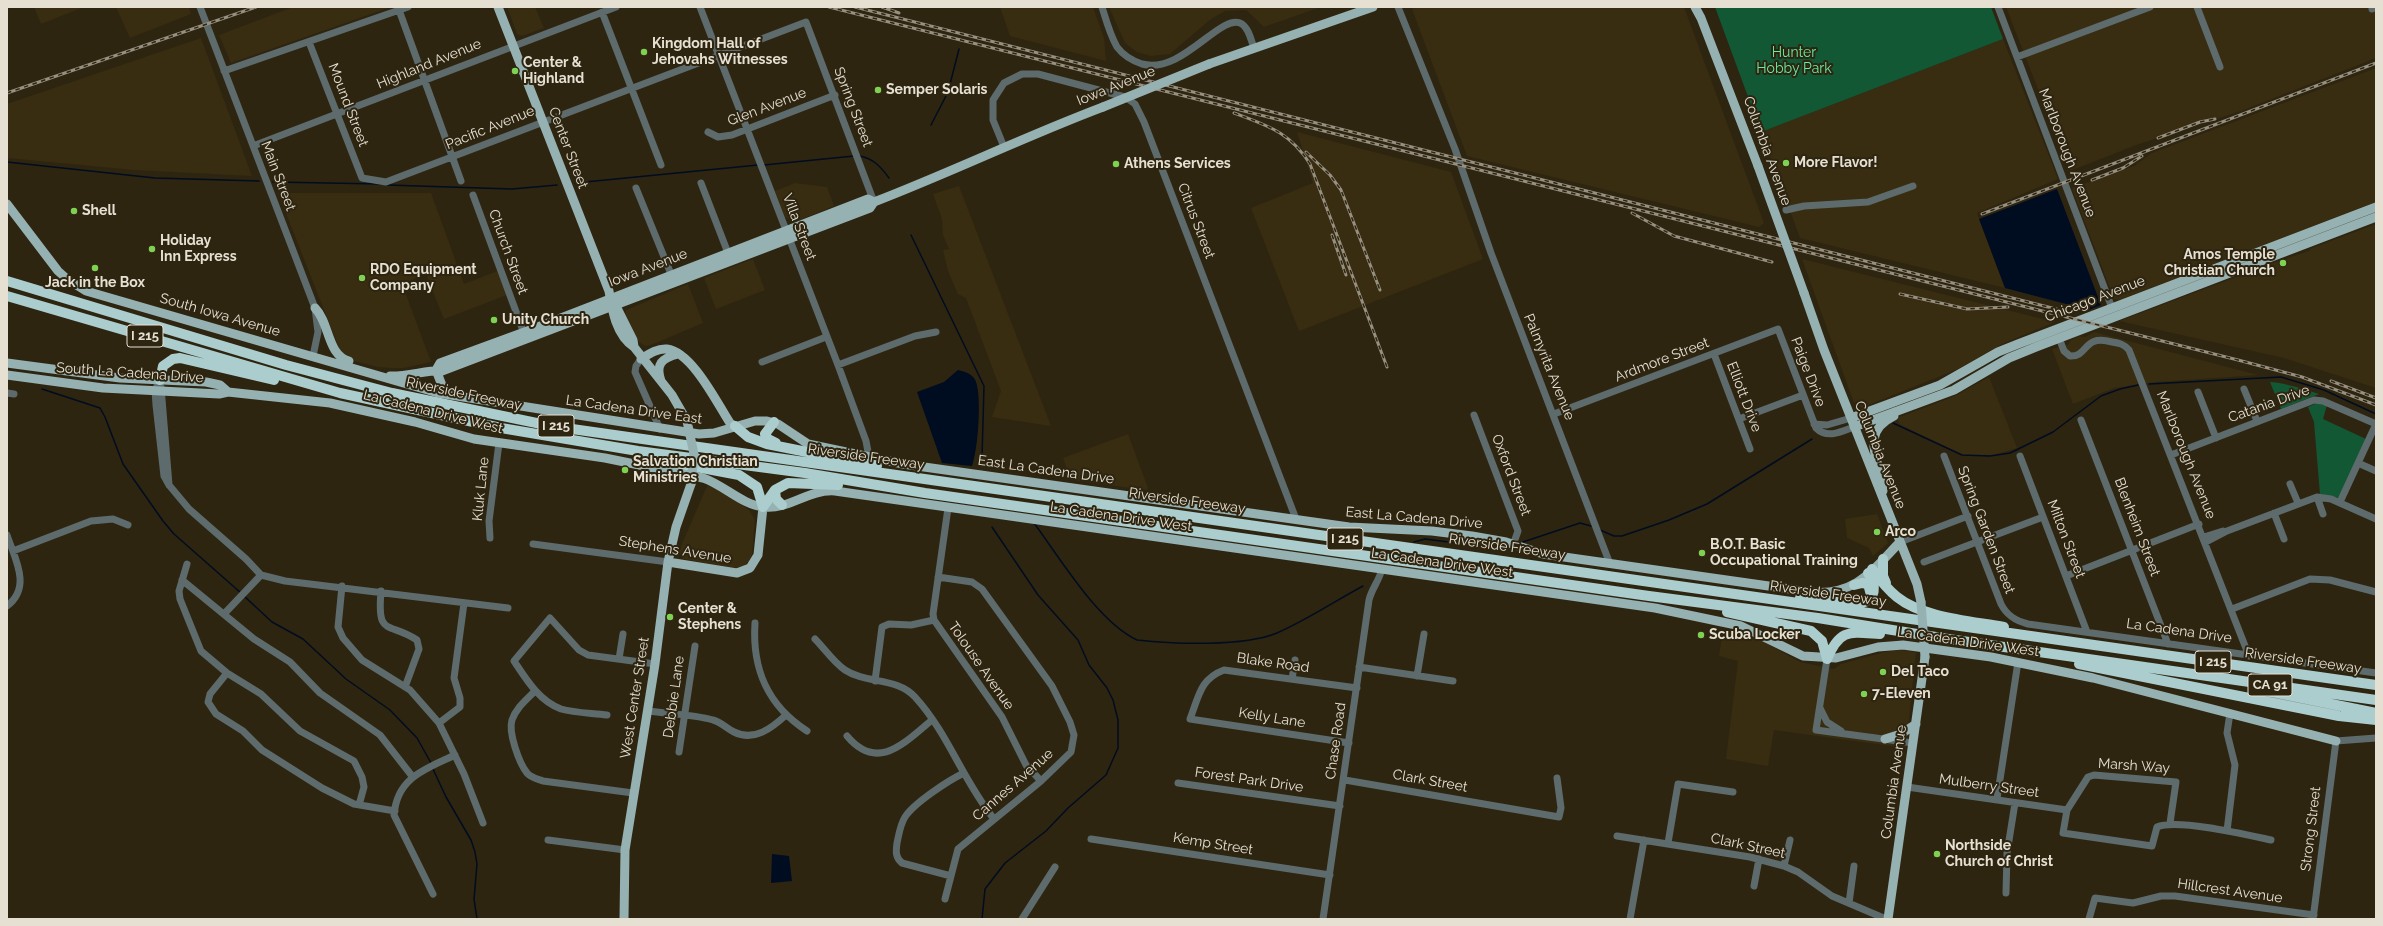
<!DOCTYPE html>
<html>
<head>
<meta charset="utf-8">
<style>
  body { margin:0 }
  #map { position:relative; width:2383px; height:926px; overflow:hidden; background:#2e2511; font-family:Raleway,sans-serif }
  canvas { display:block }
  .frame { position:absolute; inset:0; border:8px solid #e6e0d3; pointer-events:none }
</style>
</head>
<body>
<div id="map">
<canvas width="2383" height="926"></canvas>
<div class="frame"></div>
</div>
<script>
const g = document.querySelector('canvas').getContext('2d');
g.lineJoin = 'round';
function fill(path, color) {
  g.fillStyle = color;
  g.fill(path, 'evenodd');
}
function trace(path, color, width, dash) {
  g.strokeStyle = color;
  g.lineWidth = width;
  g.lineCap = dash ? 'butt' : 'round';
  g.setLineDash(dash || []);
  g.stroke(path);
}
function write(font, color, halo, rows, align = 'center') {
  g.font = font + ' Raleway,sans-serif';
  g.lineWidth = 4;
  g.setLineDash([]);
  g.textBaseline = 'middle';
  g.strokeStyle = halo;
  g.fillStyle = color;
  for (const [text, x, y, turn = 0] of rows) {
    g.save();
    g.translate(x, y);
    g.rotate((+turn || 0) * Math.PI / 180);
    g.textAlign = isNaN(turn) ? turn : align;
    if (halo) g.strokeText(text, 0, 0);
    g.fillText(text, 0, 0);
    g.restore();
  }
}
fill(new Path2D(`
  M34,7H84L41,24Z
  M116,7H189L191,14L130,38Z
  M293,7H391L231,63L219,35Z
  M507,7H535L544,28L522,36L517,34Z
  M1000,7H1093L1104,38L1106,61L1010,36Z
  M1109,7H1321L1264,27L1246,10L1225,11L1211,19L1170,54L1151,56L1137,52L1125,43Z
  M1417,7H1684L1764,223L1759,227L1467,156L1412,9Z
  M2006,7H2376V58L2241,111L2136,145L2070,171Z
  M201,38L252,176L134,170L7,158V104Z
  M2003,39L2058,179L1977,213L2005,288L1800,238L1761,132Z
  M2376,68V202L2119,300L2114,299L2072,188L2134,166L2152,153Z
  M1297,132L1451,172L1483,259L1299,331L1251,208L1313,183Z
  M795,183L827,187L834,206L795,222L785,217L775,191Z
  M959,186L1051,426L992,417L1001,391L966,298L958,294L948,271L943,250L949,249L943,235L942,219L933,194Z
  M278,193H431L464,284L498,271L507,295L444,319L426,274L402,284L431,362L404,368H392L378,367L343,358Z
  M2376,224V388L2284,358L2119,321L2255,270L2268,267L2270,264L2309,251L2312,248Z
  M753,259L765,290L716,309L704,278Z
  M1802,259L2055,322L2002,344L1958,369L1861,408L1857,402L1854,403Z
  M688,284L703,323L651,345L645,346L639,342L626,315V310Z
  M2094,332L2258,375L2156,382L2114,388L2073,404L2052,349L2068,345L2071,340L2079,336L2085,337Z
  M1989,377L2017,448L1990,456L1962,455L1899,424L1897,418L1955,396Z
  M1128,434L1148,488L1147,490L1071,480L1063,458Z
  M707,486L720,489L749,510L755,520L752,554L749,561L743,566L736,568L683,559L678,553Z
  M1877,514L1888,543L1873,556L1869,548L1847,538L1845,519Z
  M1723,629L1742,633L1762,641L1800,662L1834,669L1841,664L1885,652L1899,650L1916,652L1906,748L1774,730L1768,766L1726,759L1738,661L1719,656Z`), '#382c11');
fill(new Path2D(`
  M1715,7H1991L2003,39L1761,132Z
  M2270,382C2286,383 2303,389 2319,394L2281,409Z
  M2317,403L2327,405L2323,419L2366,439L2339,498L2320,494L2314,422L2308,407Z`), '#125835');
fill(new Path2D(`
  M2057,189L2101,305L2089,310L2005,288L1979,219Z
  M958,370C963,371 970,373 974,378C983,389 978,451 972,466L942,463L917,392L944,382Z
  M772,854L789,856L792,881L771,883Z`), '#000c20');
trace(new Path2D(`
  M931,125L948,92L959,49
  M860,156C874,159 881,167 889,178
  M7,162L155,178L259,181
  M764,165L854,156
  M273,182L381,184
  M575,183L758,165
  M387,185L512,189L557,185
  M911,235L984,386L982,457L979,465
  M2149,384L2281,377L2324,390L2376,414
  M42,389L100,408L105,417L123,464L163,521L174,534L241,593
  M1893,423L1962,455L1990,456L2010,453L2053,432L2101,396L2120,389L2138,385
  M1034,523C1060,558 1098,622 1137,640C1174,644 1243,647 1277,633C1307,620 1335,601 1363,586
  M1600,530L1614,536H1622L1669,520L1707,504L1812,439
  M1414,542L1425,539L1503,549
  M1523,542L1580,523L1591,526
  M244,596L272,622L303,639L346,679L390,710L417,738L431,763
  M433,769L446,797L471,840L475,852L477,864L474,899L477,919
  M982,919L985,889L1005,863L1046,831L1068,808L1106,775L1118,748V720L1113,700L1107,688L1089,665L1078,640L1038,595L992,527`), '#000c20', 1.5);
trace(new Path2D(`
  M200,7L315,308L318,332L313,356
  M700,7L838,365L866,441L869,457
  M1102,7C1106,20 1110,35 1117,47C1123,55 1133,61 1142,64C1183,75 1221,11 1242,24C1249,29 1251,40 1254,48
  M1398,7L1455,149L1491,253L1610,564
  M1998,7L2112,308
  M2197,7L2220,67
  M2372,7V9
  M399,10L461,181
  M602,12L661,165
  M309,42L362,178L386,182L806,22L874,202
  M2017,57L2150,7
  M224,71L408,7
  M708,132L718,137L732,135L835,95
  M253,146L616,7
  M1004,147L993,120V100L1004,83L1022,74H1038L1125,97L1135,104L1144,122L1296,519
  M701,183L728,253
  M636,188L671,274
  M473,195L525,336
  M1786,210L1804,206L1868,202L1913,186
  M2059,338L2064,351L2070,356C2089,357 2082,334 2112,342C2119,343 2124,344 2129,350L2249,656
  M1714,354L1750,449
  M641,359L636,366L635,372L660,429
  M762,362L826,337
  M838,365L915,336L936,332
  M160,380L155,390L156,405L164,476L169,485L189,509L246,559L261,575L285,581L508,608
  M161,387L169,485
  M2244,389L2257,421
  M2198,392L2216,438
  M7,393L14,394
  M1554,414L1778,329L1816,428C1827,439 1841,432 1854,427
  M1474,415L1518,531L1513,545
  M1739,419L1803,395
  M2081,420L2168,644
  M1814,424L1827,425L1851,418
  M2171,455L2314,400L2323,401L2376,424
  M1944,456L2001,604C2007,616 2016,621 2028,624L2376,673
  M2020,456L2087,632
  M2358,463L2376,471
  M2290,484L2298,503
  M2317,497L2323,514
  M2340,502L2376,424
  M948,508L933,614L934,620L1002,717L1026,765L1041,781
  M2274,513L2284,539
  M7,535C15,559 32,587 7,606
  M2204,537L2223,531
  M490,538L489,521L499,443
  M1900,542L1968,516
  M2206,542L2227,531L2317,497L2331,499L2376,519
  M533,544L668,562
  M13,551L91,521L113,519L128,525
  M1924,562L2043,517
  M187,564L179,591L180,599L201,651L227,673L261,694L300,731L354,761L362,777L364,787L359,805
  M2066,576L2199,524
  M938,577L972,582L982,589L1052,686L1070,722L1074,735L1071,752L1041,781L958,849L945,899
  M182,580L254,639L290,662L320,693L380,735L412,776
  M342,586L338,627L343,638L362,660L410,690L439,723L464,774L483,823
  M381,591C377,638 388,621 417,640L419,649L405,687
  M2232,609L2310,579L2330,580L2376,592
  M224,614L261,575
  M755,623C752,669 767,705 807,731
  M815,639C824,648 834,663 845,670C866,684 897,677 915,697C948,733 963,781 994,819
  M619,659L623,634
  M1827,659L1816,730L1913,743
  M1359,667L1453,681
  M227,673L210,694L208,702L216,714L243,731L262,750L322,788L354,804L395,811
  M1417,676L1424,634
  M1292,679L1295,660
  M875,681L882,627L889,624L911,625L934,620
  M535,691C526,700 516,708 512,720C508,732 519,763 527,773C531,778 538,779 543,781L633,793
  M1820,708L1827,722L1841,731
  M648,711C669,714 692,714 713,720C721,722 726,728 734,732C754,742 772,728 786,715
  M607,715C592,713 575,713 561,709C539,701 526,679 514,661L550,618L579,650L588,655L655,664
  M439,723L460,707V698L454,678L464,603
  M847,736C878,773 905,742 932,720
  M1349,743L1190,719C1199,696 1200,679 1224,670L1357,688
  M679,752L695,646
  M1345,780L1559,817L1561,808L1557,778
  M1178,783L1340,806
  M1907,787L2067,810
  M1997,799L2018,662
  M2170,823L2176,782L2094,775L2088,777L2067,810L2063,833L2152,846L2157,827C2177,818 2248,835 2271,840
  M2227,831L2235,765L2227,733L2230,713
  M1617,836L1750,857L1784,866L1798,872L1832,896L1886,919
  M1091,839L1330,875
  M548,840L625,850
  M1668,843L1678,784L1733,792
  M1784,866L1790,840
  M951,876L902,863C895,857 896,851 897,843C899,834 900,825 905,817C914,803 949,780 964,773
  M1754,886L1759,859
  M2006,893L2007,853L2015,803
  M433,894L394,815C397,777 426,769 455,755
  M1849,903L1854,866
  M1022,919L1055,867
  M1323,919L1369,600C1372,588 1379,581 1382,569
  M1630,919L1644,840
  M2089,919L2095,898L2133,903L2161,896H2175L2314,915
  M2313,919L2336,741L2376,738`), '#5e6b6c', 7);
trace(new Path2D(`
  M498,7L609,291C612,310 616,335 634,347L672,395L687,421
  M1695,7L1701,18L1758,166
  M1209,64L1373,7
  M7,204L58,271L67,279L86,291L438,393L699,434L714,433L755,421H767L778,424L808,444L903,464L1349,527L1432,531L1472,536L1506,542L1543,554L1811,592C1855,596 1872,571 1900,542
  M1804,293L1824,350L1917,584L1921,602
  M614,302L633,340L634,347
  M315,308C330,323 327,355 349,361
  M641,359C649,354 658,348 667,349C692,352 717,403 730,423L735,426
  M7,363L120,378L206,382L220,385L228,392
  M436,370L440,363L530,330L868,199L874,202
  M436,370L443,388L451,395
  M7,375L103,388L219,394L228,392L330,403L415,422L474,439L605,458L703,478C724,485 742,505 764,507C789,510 808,489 835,491L1655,608L1741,626L1803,656L1836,658L1878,647L1903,645L1991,657L2093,678L2336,741
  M390,376C405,377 433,369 442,371L870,208L874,202C952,172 1026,136 1103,107
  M661,381C655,364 662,358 678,354
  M1851,418L1940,385L1998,352L2018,344L2376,207
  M1854,427L1954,390L2009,358L2036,347L2376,217
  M1883,491C1882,462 1857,434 1894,416
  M668,562L737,573L750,568L758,555L763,507
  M1885,739L1901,734L1916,724
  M624,919L625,850L655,664L668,562L676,527L691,484
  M1888,919L1925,657`), '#96b1b2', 9);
trace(new Path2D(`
  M7,281L286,365L392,393L551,426L2376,685
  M7,296L340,393L501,428L638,451L805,473L925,493L1649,596L1818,618L1948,639L2376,700
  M160,380L163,366L173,359L180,358L274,380
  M774,422L765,434L768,439L776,443
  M735,426L748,437L767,444L877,466
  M670,462L739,475L757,487L763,507
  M775,490L776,499L782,505
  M763,507L775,490L788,483L838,485
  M1883,559V576L1886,583
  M1872,569C1880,580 1887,589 1897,597C1923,618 1972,621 2004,627
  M1854,585L1862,583L1868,584L1871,595
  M1800,598L1859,604C1877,599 1877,586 1868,573
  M1727,612L1811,631L1822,641L1827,659
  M1827,659C1840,628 1850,632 1880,634
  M2079,664L2339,716L2376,720
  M2262,690L2376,713`), '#abcdce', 10);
const rail = new Path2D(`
  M829,7L2238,360L2302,377L2376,405
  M855,7L2060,310
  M882,7L899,13
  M7,93L256,7
  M1234,113C1268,126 1290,132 1310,164L1387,367
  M2158,138L2200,122L2215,119
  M1306,152L1330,175L1341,190L1380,290
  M2092,180L2123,168L2142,156
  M1632,213L1674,236L1772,262
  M1982,214L2376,63
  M1332,235L1346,275
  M1900,294L1967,309L2008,307
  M2331,381L2376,398`);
trace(rail, '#979080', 3);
trace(rail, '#2e2511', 1.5, [4.5]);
trace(new Path2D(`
  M1103,107L1209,64
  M1758,166L1804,293
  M687,421L694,454L691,484
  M1921,602L1925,657`), '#96b1b2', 9);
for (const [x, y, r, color] of [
  [644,52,4,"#7ed153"],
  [515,71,4,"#7ed153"],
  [878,90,4,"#7ed153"],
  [1786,163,4,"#7ed153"],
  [1116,164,4,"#7ed153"],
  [74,211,4,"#7ed153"],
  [152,249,4,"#7ed153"],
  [2283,263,4,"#7ed153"],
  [95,268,4,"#7ed153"],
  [362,278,4,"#7ed153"],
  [494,320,4,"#7ed153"],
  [625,470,4,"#7ed153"],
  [1877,532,4,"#7ed153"],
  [1702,553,4,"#7ed153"],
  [670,617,4,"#7ed153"],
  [1701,635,4,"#7ed153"],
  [1883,672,4,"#7ed153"],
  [1864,694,4,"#7ed153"],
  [1937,854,4,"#7ed153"]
]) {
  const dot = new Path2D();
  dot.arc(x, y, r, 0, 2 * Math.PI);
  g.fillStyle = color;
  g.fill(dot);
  trace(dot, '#2e2511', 1.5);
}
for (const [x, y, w] of [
  [145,336,36],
  [556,426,36],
  [1345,539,36],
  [2213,662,36],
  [2270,685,44]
]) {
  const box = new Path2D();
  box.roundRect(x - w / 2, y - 11, w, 22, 3);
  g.fillStyle = '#2e2511';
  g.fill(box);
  trace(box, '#e6e0d3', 1);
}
write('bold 13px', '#e6e0d3', null, [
  ["I 215",145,336],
  ["I 215",556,426],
  ["I 215",1345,539],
  ["I 215",2213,662],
  ["CA 91",2270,685]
]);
write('bold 14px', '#e6e0d3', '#2e2511', [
  ["Kingdom Hall of",652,44],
  ["Jehovahs Witnesses",652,60],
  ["Center &",523,63],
  ["Highland",523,79],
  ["Semper Solaris",886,90],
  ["More Flavor!",1794,163],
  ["Athens Services",1124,164],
  ["Shell",82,211],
  ["Holiday",160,241],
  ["Inn Express",160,257],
  ["Amos Temple",2275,255,"right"],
  ["Christian Church",2275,271,"right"],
  ["RDO Equipment",370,270],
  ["Company",370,286],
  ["Jack in the Box",95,283,"center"],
  ["Unity Church",502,320],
  ["Salvation Christian",633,462],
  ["Ministries",633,478],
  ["Arco",1885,532],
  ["B.O.T. Basic",1710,545],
  ["Occupational Training",1710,561],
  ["Center &",678,609],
  ["Stephens",678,625],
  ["Scuba Locker",1709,635],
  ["Del Taco",1891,672],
  ["7-Eleven",1872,694],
  ["Northside",1945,846],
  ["Church of Christ",1945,862]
], 'left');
write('14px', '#66eda2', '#2e2511', [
  ["Hunter",1794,53],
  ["Hobby Park",1794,69]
]);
write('14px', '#e6e0d3', '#2e2511', [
  ["Highland Avenue",429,64,-22],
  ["Iowa Avenue",1116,86,-22],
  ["Mound Street",348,105,69],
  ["Glen Avenue",767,107,-21],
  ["Spring Street",853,107,69],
  ["Pacific Avenue",490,128,-22],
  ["Center Street",568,148,69],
  ["Columbia Avenue",1767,151,70],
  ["Marlborough Avenue",2067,153,69],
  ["Main Street",278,176,69],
  ["Citrus Street",1196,221,69],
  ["Villa Street",799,227,69],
  ["Church Street",508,252,70],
  ["Iowa Avenue",648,268,-21],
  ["Chicago Avenue",2095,299,-21],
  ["South Iowa Avenue",220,315,16],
  ["Ardmore Street",1662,360,-21],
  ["Palmyrita Avenue",1549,367,68],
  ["Paige Drive",1808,372,69],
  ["South La Cadena Drive",130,373,4],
  ["Riverside Freeway",464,394,12],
  ["Elliott Drive",1744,397,69],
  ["Catania Drive",2269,404,-20],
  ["La Cadena Drive East",634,410,8],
  ["La Cadena Drive West",433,412,14],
  ["Columbia Avenue",1880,455,68],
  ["Marlborough Avenue",2186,455,68],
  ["Riverside Freeway",866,457,8],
  ["East La Cadena Drive",1046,470,8],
  ["Oxford Street",1511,475,69],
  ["Kluk Lane",481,489,-84],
  ["Riverside Freeway",1187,501,8],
  ["La Cadena Drive West",1121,517,8],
  ["East La Cadena Drive",1414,518,5],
  ["Blenheim Street",2137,527,69],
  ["Spring Garden Street",1986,530,69],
  ["Milton Street",2066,539,69],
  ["Riverside Freeway",1507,547,8],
  ["Stephens Avenue",675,550,9],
  ["La Cadena Drive West",1442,563,8],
  ["Riverside Freeway",1828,594,8],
  ["La Cadena Drive",2179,631,8],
  ["La Cadena Drive West",1968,642,8],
  ["Riverside Freeway",2303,661,8],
  ["Blake Road",1273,663,8],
  ["Tolouse Avenue",981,666,55],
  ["Debbie Lane",674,697,-82],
  ["West Center Street",635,698,-81],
  ["Kelly Lane",1272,718,9],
  ["Chase Road",1336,741,-82],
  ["Marsh Way",2134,766,4],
  ["Forest Park Drive",1249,780,8],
  ["Clark Street",1430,781,10],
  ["Columbia Avenue",1894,782,-82],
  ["Cannes Avenue",1013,785,-41],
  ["Mulberry Street",1989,786,8],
  ["Strong Street",2311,829,-83],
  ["Kemp Street",1213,844,9],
  ["Clark Street",1748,846,12],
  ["Hillcrest Avenue",2230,891,8]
]);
</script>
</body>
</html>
